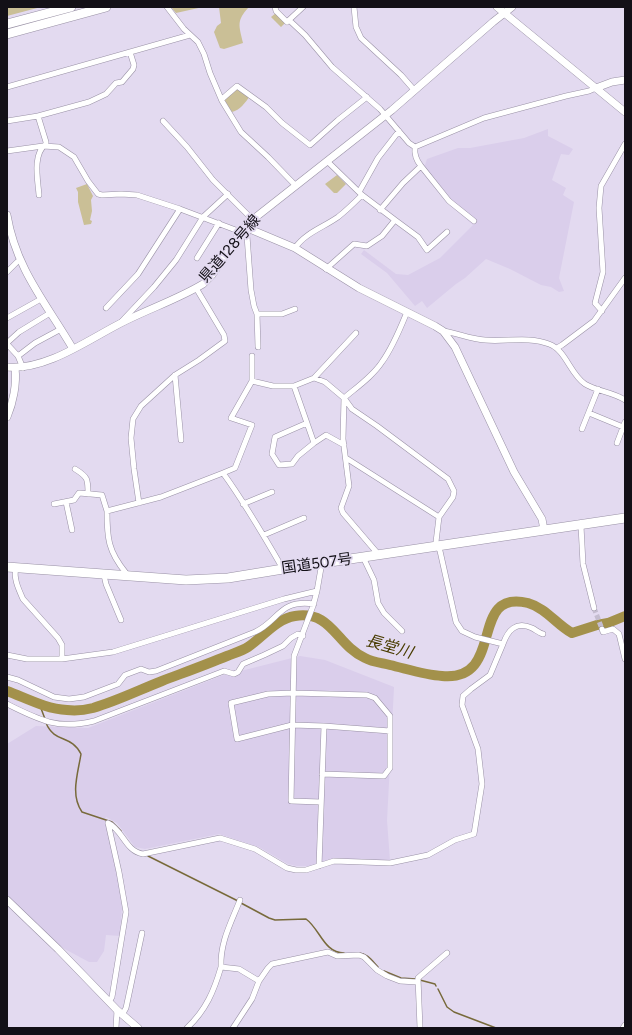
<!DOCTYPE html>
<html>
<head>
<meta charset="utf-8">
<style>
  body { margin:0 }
  #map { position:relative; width:632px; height:1035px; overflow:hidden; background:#e3daf0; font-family:Figtree,sans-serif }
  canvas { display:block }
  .frame { position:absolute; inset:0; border:8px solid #131017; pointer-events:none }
</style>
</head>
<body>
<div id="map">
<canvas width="632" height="1035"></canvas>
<div class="frame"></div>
</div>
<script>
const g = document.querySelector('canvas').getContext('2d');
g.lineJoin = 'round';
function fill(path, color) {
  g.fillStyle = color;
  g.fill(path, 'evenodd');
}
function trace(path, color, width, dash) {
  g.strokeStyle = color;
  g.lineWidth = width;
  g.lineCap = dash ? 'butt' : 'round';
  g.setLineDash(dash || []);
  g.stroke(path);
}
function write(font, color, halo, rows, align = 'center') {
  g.font = font + ' Figtree,"Noto Sans JP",sans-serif';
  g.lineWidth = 3.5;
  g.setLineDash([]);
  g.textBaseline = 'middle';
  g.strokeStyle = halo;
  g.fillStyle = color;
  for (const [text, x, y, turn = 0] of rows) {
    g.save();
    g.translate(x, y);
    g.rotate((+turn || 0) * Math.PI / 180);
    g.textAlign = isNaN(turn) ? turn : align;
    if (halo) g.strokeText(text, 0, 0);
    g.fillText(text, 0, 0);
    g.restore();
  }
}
fill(new Path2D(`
  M548,129V136L573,149L569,155L561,154L552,180L566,188L563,195L574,202L559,278L564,291L559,292L551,287L541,285L510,269L486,259L465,278L456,284L427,308L422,301L415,306L387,273L361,254L364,250L396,274L408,275L440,258L473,225L450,205L421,170L425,165L427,159L458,148H470L524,138Z
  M300,656L325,660L394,687L387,820L390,861L335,858L311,866H297L288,864L259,847L219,834L145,849L135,847L117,823L106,817L105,820L117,871L122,907L120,936L106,935L104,951L97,962H89L61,947L23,912L7,895V744L36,726L88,728L221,676Z`), '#daceeb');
fill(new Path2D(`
  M7,7H41L7,16Z
  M171,7H203L176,13Z
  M219,7H249C236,21 239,25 243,43L224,49L220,48L214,32L217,26L221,23Z
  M276,13L286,22L281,27L271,17Z
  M237,88L250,96C245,103 240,110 232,112L225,101V98Z
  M337,175L346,184L337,193H334L325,184Z
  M87,184L93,196L91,200L92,211L90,220L92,221L91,224L84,225L78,202V192L76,188Z`), '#cabf96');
trace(new Path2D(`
  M39,703L45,719
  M46,723C55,744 71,734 81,754C78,773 70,795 82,812L112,822L121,831
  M148,856L238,901
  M241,903L269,918L275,920L306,919C320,929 324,953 344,953
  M359,953C367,953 373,962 378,967
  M384,971L401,978L416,979L435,984L436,986
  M438,989L447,1007L454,1012L496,1028`), '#786a3b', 1.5);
trace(new Path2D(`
  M7,691C26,698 46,709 67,710C75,711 85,710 93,708C117,701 139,690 162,681C183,673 205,665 227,656C234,653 242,651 248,647C263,637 276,619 295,616C332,610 336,645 365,658C372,662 382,663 390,665C407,669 425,675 442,676C507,682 467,588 528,603C546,608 557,625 572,633L597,625L608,623L625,616`), '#a3914b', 10);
trace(new Path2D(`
  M594,608L602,629`), '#c4bccf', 5, [5, 2.5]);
const street = new Path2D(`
  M167,7L184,29L198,42L204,54L210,73L222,101L241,132L268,157L296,186
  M275,7L276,11L287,22
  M303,7L289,20L305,35L332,67L380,109L409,143L415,147
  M354,7L356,27L361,38L401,75L415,91
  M7,87L190,35
  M222,99L237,86L266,107L282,123L310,145L338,120L367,97
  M38,116L46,142V144C32,154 38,181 39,195
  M7,121L38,116L89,102L106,94L116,83L122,82L133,69L134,65L130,52
  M163,121L187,147L213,180L253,220
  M415,147L484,118L566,96L589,91L596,88
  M415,147C414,155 416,160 421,166L449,201L474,221
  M7,151L43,146L59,147L74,157L88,181L98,194L102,195L121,194L137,195L180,209L241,232
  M359,192L378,158L399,131
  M380,210L403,183L421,166
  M395,220L418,237L427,250L447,232
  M248,229L247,236L251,290L254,306L257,314L258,347
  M295,248C305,233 324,227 338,217C347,210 354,203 362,195
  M197,258L219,223
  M326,269L354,244L367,246L382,236L395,220L362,195L327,161
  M7,272L17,262L20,260
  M106,308L138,274L180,209
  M602,311L595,303L603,272L599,208L601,186L625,144
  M257,314H282L295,309
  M7,318L41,299
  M122,321L154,287L176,260L203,217L228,194
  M443,331C457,333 470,339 485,340C505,342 529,336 549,344C566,350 570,374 585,384C596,391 613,392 625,400
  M7,343L19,332L50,313
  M7,344L18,356L23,368
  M557,348L562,345L594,321L625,278
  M18,356L35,343L61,329
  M252,356V381L273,386H294L314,378L325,382L344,398L343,439L349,486L341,508L343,513L379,555
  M175,375L181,440
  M314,378L356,333
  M294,386L314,443L298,456L292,464L279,465L272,454L275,437L307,423
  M589,413L623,427
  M582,429L598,389
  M314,443L326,435L344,445
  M617,443L625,422
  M346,458L439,517
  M75,469C88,477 88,479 88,494
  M223,473L235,468L252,425L231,418L252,381
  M66,502L72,530
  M139,503L134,469L131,438L133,419L141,406L175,375L199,360L225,341L224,335L196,288
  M54,504L74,500L79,493L102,495L107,511
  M243,504L272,492
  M581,526L583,564L594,608
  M264,535L304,518
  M363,557L374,580L378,603L384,613L402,631
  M320,563L321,568L317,591L313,606L294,656L291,801L321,802
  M16,568C13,578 19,590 23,599L58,638L62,645V659
  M104,575L106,584L121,620
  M125,577L126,573C108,551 107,538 107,511L161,497L223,473C245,503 264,536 283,569
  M602,629L603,632L613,629L619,634L625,659
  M503,644C508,630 516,621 532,628C536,630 539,633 543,634
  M7,655L27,659H62L113,652L284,599L317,591
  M7,677L18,680L54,697L69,699L84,697L118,684L125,675L141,669L149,672L156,671L255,632C279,621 279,599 314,604
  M7,704C39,720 58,730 94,721L224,671L234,674L238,672L243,664L264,655L283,646L291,638L298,634L303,636
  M324,726L390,731
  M108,823C123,830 125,851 143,854L220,838L255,849L287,868L296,870H306L334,861L390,863L428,855L455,840L474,834L482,784L478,749L462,705L463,696L471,689L490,675L503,644L475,637L462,631L456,622L440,551L436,542L439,517L453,497L454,491L448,479L377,426L352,409L344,398C357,387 373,376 382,362C393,347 400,329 407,312
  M108,823L119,872L126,912L112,997L109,1002
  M319,866L324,726L292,725L237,739L231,703L268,694L293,693L367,695L375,698L390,716V768L384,776L322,774
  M221,967C220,942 231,923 240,900
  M122,1015L126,1008L142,933
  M116,1028L117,1010
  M187,1028C206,1010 214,991 221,967L239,969L259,981L268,968L272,964L328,952L337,956L359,955L364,957L377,970L387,976L400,981L417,982
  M233,1028L252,999L259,981
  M420,1028L418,978L447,953
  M623,1028L625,1025`);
const secondary = new Path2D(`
  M497,7L625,112
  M596,88L612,82L625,80
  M7,215C16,269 46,303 73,349
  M245,227L295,248L359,288L435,326L443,331L455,347L514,472L542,519L544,530
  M7,367C47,371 90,338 125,321C151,308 178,299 203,284L212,275L241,232L256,217L392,110L493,22L512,7
  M7,417C13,403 17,384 15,368
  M7,900L58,949L117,1010L138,1028`);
const highway = new Path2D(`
  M7,24L71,7
  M7,34L106,7
  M7,567L186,580L228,578L283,569L625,518`);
trace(street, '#9991a5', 6);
trace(secondary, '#9991a5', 8);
trace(highway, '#9991a5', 10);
trace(street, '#fff', 5);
trace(secondary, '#fff', 7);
trace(highway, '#fff', 9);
write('15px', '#131017', '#e3daf0', [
  ["県道128号線",230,249,-49],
  ["国道507号",317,564,-8]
]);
write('italic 16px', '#493c01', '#e3daf0', [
  ["長堂川",389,647,16]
]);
</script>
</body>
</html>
